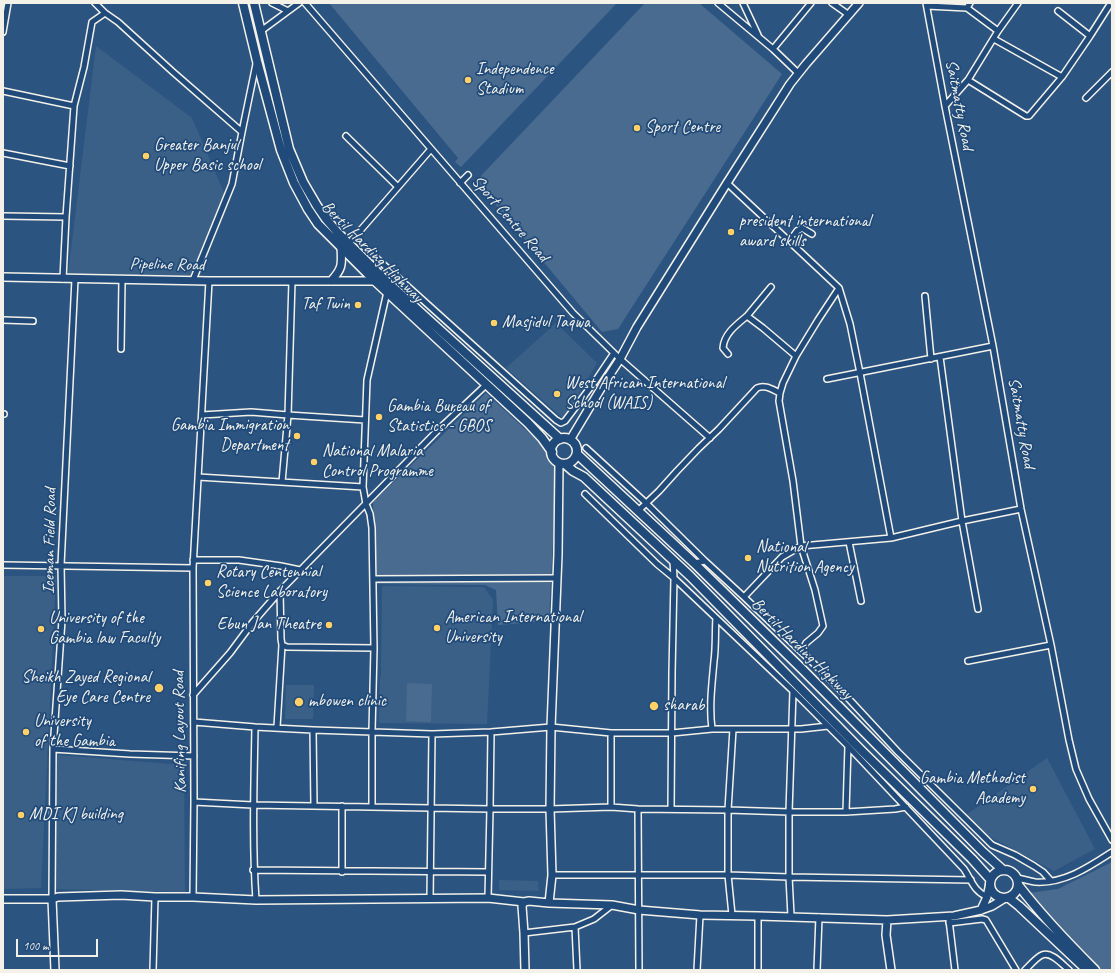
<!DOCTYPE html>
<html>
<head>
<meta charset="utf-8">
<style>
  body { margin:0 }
  #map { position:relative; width:1115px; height:973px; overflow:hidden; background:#2c5481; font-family:Caveat,sans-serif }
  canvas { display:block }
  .frame { position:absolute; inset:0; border:4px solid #f4f1e8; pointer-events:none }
  .scale { position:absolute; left:16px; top:939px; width:82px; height:18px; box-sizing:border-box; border:2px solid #f4f1e8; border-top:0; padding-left:5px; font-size:12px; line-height:14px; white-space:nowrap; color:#f4f1e8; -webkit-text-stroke:3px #1f4a7a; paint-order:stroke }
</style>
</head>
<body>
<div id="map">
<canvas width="1115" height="973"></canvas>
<div class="frame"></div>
<div class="scale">100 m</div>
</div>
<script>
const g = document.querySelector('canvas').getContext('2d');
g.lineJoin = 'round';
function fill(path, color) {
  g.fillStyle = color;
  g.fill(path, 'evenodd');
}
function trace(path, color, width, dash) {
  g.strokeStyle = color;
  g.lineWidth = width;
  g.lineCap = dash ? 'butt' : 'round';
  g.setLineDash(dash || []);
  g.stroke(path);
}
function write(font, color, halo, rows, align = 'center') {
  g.font = font + ' Caveat,sans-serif';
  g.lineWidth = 3.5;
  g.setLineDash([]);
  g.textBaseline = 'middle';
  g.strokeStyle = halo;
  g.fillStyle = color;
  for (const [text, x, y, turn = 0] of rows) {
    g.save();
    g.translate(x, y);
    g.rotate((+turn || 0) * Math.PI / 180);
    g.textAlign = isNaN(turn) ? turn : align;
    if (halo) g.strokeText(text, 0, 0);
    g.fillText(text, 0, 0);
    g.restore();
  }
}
fill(new Path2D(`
  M96,46L192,118L225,195L190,276L68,274Z
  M556,323L597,363L564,419L506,368Z
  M3,576H56L41,888L3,889Z
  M386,586L484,587L493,600L487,724L379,723L380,680L381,675L382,587Z
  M286,685H314L313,719H285Z
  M57,755L184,765L185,892L54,889Z
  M1047,758L1095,849L1054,871L959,820Z
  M499,880L538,881L539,891L499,890Z`), '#3b6088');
fill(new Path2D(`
  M329,3H617L461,167L455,162L458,158Z
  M645,3H699L782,74L618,329L602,332L476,181Z
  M486,393L557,459L549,621L498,625L496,590L485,585L377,584L373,502Z
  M407,683L432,684L431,722L406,721Z
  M1112,862V970H1098L1028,893L1058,889Z`), '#496b90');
const street = new Path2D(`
  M272,3L288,11
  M305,3L573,313L620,359L710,438
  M718,3L773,49L798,73
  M743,3L758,35
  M832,3L849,15
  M926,3L945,106L993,346L1021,509L1051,645L1069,740L1076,769L1089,799L1112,840
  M970,3L967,8L998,31
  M927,6L967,8
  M1058,11L1090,36
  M105,13L118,22L173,72L242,132L232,184L193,280
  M261,31L299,3
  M3,32L8,3
  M994,39L1062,77
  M773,49L811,3
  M968,80L1026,116H1029L1062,77L1090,36L1109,6
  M3,91L74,106
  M1086,98L1112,72
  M945,106L968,80L998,31L1018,3
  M242,132L256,64
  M346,136L398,187
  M3,153L70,166
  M460,183L468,175
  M727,183L839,288L850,324L860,373L891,538
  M3,216L66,217
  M354,238L556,420L561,423L565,421L596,380L614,353
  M352,240L431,149
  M789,242L797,231L802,228L812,234
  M63,279L66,217L74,106L84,67L92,22L105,13L95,3
  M925,296L931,359
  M747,316L771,287
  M3,320L33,321
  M121,349L122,280
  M728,354L723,348C724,334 736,325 747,316L763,328L796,356
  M940,357L962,521L978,609
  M827,379L993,346
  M3,414H4
  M202,415L251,412L288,415L365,420
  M586,448L646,503L705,561
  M198,477L363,487
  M282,482L288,415L292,281
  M585,494L657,564L674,578L793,691L848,746L964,869C972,881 973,890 987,897
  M638,511L659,491L677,471L699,448L719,429L757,388C765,384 773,390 780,393
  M849,542L861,601
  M193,560H239L281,566L300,570
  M694,563L705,561L744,597L834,683L898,752L992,845L1015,855L1034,866L1043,872L1051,881
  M3,565L193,568
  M373,579L557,578
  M280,591L281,639L282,645L287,647L374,648
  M744,597L782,557L801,546L891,538L962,521L1021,509
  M802,652L806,643L818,633L823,626L815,590L801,546L793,481L779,401L780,393L783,383L796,356L818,320L839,288
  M968,661L1051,645
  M193,695L230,653L253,622L280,591L439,429L487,384
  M194,722L255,727L313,730L432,734L491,732L551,727L611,733H672L712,729C709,706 712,684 714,661C716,647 715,632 716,618
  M255,727C254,784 252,842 256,900
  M277,727L282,645
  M712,729H801L828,726
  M313,730L314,806
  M53,749L130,754L194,756
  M194,802L253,805L490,809H550L611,807L638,809L728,810L789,812H846L895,809L906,807
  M342,806V872
  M372,807V731L374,648L372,528L370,514L366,504L363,487L367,380L387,292
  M611,807V733
  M638,809L639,970
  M671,809L672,673L674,578L673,560
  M846,812L848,746
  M253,870L488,872
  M552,875H728L789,877L971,880
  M1017,878C1023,879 1029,881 1035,882C1064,884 1089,867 1112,852
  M193,897L194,802L193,568L209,281
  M488,898L490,809L491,732
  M52,899L53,749L62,620L61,565L75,279
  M430,899L432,734
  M732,915L728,875V810L733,729
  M791,916L789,877V812L793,691
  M949,920L955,970
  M949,923L982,919L986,920L1016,970
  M575,927L577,970
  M524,933L575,927L594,919L612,905
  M153,970L155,897
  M697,970L700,915
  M758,970V916
  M817,970L819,917
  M1025,970C1029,966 1037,957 1042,955C1051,951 1062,964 1069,970`);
const secondary = new Path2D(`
  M3,277L209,281H375
  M331,281C343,268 342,264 341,247
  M570,440L603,385L620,359L637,327L727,183L790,84L806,64L859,3
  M3,899H52L58,897L121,895L155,897H193L256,900L488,898L524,902
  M52,899L55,970
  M549,903L612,905L639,910L700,915L758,916L887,920L954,916L981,910L992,906L1005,898
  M981,910L987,897L990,883
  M887,920L886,935L891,970
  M525,970L524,933L522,906L524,902L529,901L549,903L552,875L550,809L551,727L558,554L559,463`);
const primary = new Path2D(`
  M243,3L257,61L281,150L294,183L308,209L318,224L375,281L528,423L542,438L552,452
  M254,3L289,149L303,182L317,206L326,219L338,233L387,282L560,439
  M551 451a13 13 0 1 1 26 0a13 13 0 1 1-26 0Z
  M577,454L694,563L802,669L983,852L1003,870
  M565,464L573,471L584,477L690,576L862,751L972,859L990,879
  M990 884a14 14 0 1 1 28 0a14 14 0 1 1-28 0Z
  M1019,886C1042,916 1068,943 1095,970
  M1009,898L1019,906L1087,970`);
trace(street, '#f4f1e8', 8);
trace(secondary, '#f4f1e8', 10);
trace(primary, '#f4f1e8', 11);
trace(street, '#1f4a7a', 5);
trace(secondary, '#1f4a7a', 7);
trace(primary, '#1f4a7a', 8);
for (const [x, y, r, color] of [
  [468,80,4,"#ffd166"],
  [637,128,4,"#ffd166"],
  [146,156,4,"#ffd166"],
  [731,232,4,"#ffd166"],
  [358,305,4,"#ffd166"],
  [494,323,4,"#ffd166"],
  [557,394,4,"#ffd166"],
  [379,417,4,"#ffd166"],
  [297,436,4,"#ffd166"],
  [314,462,4,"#ffd166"],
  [748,558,4,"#ffd166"],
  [208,583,4,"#ffd166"],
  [329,625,4,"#ffd166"],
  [437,628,4,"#ffd166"],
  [41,629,4,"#ffd166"],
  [159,688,5,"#ffd166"],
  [299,702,5,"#ffd166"],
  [654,706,5,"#ffd166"],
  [26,732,4,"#ffd166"],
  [1033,789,4,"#ffd166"],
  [21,815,4,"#ffd166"]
]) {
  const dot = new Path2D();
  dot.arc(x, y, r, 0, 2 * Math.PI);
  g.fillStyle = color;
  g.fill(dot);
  trace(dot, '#1f4a7a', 1.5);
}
write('17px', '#f4f1e8', '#1f4a7a', [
  ["Independence",476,70],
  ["Stadium",476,90],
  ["Sport Centre",645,128],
  ["Greater Banjul",154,146],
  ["Upper Basic school",154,166],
  ["president international",739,222],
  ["award skills",739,242],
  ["Taf Twin",350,305,"right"],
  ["Masjidul Taqwa",502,323],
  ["West African International",565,384],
  ["School (WAIS)",565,404],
  ["Gambia Bureau of",387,407],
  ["Statistics - GBOS",387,427],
  ["Gambia Immigration",289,426,"right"],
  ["Department",289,446,"right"],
  ["National Malaria",322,452],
  ["Control Programme",322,472],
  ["National",756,548],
  ["Nutrition Agency",756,568],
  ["Rotary Centennial",216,573],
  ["Science Laboratory",216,593],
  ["American International",445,618],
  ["University",445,638],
  ["University of the",49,619],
  ["Gambia law Faculty",49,639],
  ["Ebun Jan Theatre",321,625,"right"],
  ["Sheikh Zayed Regional",150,678,"right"],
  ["Eye Care Centre",150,698,"right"],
  ["mbowen clinic",308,702],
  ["sharab",663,706],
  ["University",34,722],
  ["of the Gambia",34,742],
  ["Gambia Methodist",1025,779,"right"],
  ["Academy",1025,799,"right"],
  ["MDI KJ building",29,815]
], 'left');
write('17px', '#f4f1e8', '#1f4a7a', [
  ["Saitmatty Road",959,105,79],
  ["Sport Centre Road",510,219,49],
  ["Bertil Harding Highway",372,252,45],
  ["Pipeline Road",167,265,1],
  ["Saitmatty Road",1021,423,80],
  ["Iceman Field Road",50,541,-89],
  ["Bertil Harding Highway",802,649,45],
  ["Kanifing Layout Road",180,732,-91]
]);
</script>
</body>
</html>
